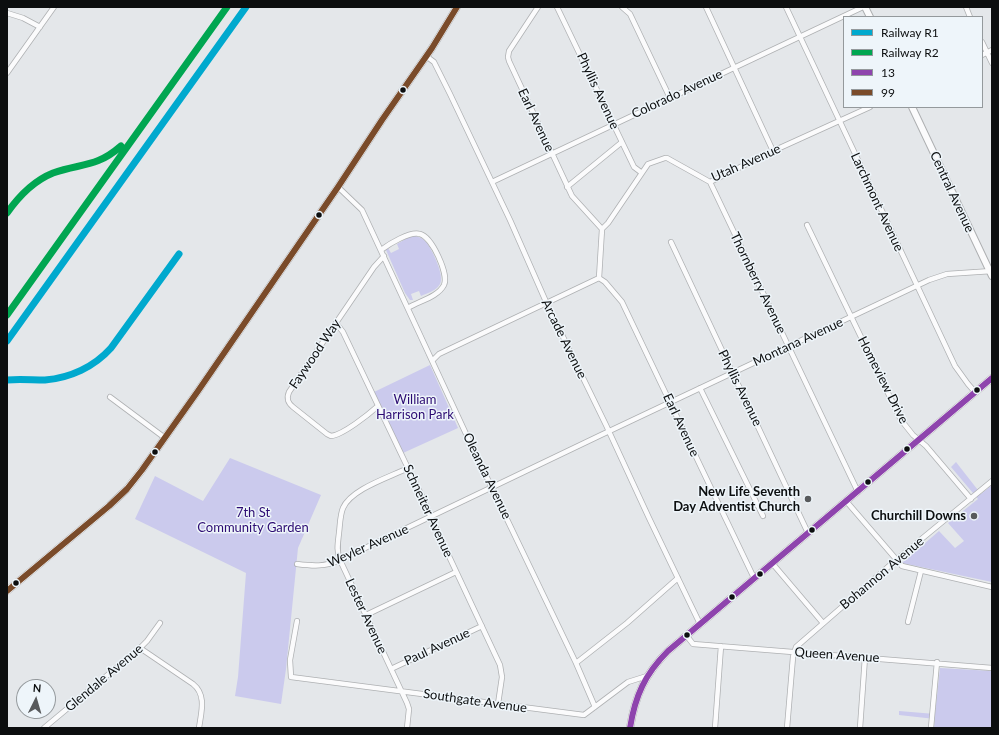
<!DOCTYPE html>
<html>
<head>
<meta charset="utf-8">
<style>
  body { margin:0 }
  #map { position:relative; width:999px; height:735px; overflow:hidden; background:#e4e7ea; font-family:Lato,sans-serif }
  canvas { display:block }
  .frame { position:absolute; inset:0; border:8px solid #0c0e0f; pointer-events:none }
  .legend { position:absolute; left:843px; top:16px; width:140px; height:92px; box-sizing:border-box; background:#eef5fa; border:1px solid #94999c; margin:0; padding:5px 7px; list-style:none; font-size:12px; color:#0c0e0f }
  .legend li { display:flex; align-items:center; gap:8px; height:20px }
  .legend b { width:20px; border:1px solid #94999c }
  .north { position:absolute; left:16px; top:679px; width:40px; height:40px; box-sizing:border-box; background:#eef5fa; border:1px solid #94999c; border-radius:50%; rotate:5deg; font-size:11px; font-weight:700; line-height:16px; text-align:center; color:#0c0e0f }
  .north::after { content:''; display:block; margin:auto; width:14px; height:18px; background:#585a5c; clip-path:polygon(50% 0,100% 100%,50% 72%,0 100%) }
</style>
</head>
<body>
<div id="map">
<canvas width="999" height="735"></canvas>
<div class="frame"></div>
<ul class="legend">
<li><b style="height:5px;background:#00a9ce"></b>Railway R1</li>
<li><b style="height:5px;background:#00a651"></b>Railway R2</li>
<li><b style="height:5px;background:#8e44ad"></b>13</li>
<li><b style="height:5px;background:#7a4b2a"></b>99</li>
</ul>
<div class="north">N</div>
</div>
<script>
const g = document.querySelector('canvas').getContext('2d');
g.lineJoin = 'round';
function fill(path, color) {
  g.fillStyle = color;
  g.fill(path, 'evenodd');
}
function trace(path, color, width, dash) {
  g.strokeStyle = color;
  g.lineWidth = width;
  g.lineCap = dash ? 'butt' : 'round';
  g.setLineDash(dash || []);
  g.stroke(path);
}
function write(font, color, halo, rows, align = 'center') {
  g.font = font + ' Lato,sans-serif';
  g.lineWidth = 3;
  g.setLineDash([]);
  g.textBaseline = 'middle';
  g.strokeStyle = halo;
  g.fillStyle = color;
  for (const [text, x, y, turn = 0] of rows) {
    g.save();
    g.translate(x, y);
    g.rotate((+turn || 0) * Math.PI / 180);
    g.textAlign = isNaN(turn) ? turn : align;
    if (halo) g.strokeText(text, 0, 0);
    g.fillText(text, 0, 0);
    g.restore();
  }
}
fill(new Path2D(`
  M415,236C420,237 424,239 426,242C432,249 445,276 440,284C437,290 428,293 421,296L419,291L411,294L413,300H410L405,293L386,250L388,248L391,253L399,249L397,244L409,237Z
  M430,365L458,428L403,453L374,392Z
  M230,458L321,495L298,548L286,669L281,704L235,696L238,677L246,573L135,519L155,476L203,501Z
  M956,462L981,494L992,485V582L902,563L939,531L955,548L964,541L948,523L978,499L951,467Z
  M940,668L992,671V728H934L935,719L899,715V711L935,714Z`), '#cbcaed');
const minor = new Path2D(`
  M538,7L509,51L508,57L509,61L572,196L602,229
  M557,7L634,167L642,173
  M622,7L630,14L670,98
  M706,7L773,151
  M786,7L955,366L968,384L975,392
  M966,7L970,17
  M7,13L23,18L40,27
  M982,42L992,63
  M982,55L992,50
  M426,56L434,62L450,94L510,220L547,304L606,425L649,518L700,624
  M7,73L54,7
  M492,182L863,7
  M710,182L858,492
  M338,187L362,210L467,436L576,663L595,707
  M567,187L622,142
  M807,225L901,420L913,435L926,446L971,499
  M671,242L808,533
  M381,250C389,244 410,231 420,234C432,237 449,274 444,285C438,297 419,301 408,308
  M599,278L602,229L608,223L646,167L648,164L665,158H667L710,182L773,151L870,107
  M599,278L605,282L622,302L754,578
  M336,323L343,332L405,462L421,494L432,520L500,665L502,677L498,704
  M433,360L439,354L599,278
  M700,388L763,516
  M110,397L165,438
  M378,406C369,414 343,435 331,436L327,434L293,407C288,403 286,399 289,392L374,267L384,256
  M846,501L902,566L992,587
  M772,563L823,623
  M297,564C313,566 325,567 340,560L601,435L929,280L947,274L992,271
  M366,615L456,572
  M297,621L290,660L291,677L584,715L628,682L647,676
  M908,622L921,571
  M686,635L693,644L992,668
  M140,648L193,684C207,695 201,713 199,728
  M576,663L627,623L678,578
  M391,669L482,626
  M44,728L140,648L147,641L160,623
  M407,728L409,709L407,703L340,560C336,551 338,542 339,533C340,525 340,515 343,508C351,489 390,477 408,468
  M715,728L721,646
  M787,728L793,657L796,647L896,560L992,481
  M860,728L865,657
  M931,728L937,662`);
const tertiary = new Path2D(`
  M865,7L870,17
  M912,107L992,276`);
const primary = new Path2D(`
  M7,591L109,506L127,489L142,470L198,391L338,187L382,120L432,48L457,7
  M630,728C635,696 645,674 668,651L992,378`);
trace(minor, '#aeb0b2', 6);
trace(tertiary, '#aeb0b2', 8);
trace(primary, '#aeb0b2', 8);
trace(minor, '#fbfbfc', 4.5);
trace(tertiary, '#fbfbfc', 6);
trace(primary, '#fbfbfc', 7);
trace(new Path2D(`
  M630,728C635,696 645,674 668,651L992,378`), '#8e44ad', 6);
trace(new Path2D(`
  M7,591L109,506L127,489L142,470L198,391L338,187L382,120L432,48L457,7`), '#7a4b2a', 6);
trace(new Path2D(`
  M7,341L246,7
  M7,380C19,379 32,380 45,380C70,378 94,367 111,348L179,254`), '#00a9ce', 7);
trace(new Path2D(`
  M7,213C19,196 33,181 53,173C81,163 96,168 121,146
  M7,315L227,7`), '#00a651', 7);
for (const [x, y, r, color] of [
  [403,90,3.5,"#0c0e0f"],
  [319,215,3.5,"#0c0e0f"],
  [977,390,3.5,"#0c0e0f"],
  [907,449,3.5,"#0c0e0f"],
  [155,452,3.5,"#0c0e0f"],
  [868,482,3.5,"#0c0e0f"],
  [808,499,4,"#585a5c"],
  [974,516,4,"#585a5c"],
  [812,530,3.5,"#0c0e0f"],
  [760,574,3.5,"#0c0e0f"],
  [16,583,3.5,"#0c0e0f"],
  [732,597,3.5,"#0c0e0f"],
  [687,635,3.5,"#0c0e0f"]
]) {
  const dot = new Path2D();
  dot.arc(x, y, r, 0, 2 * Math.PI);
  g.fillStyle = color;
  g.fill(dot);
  trace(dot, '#eef5fa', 1.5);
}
write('13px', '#0c0e0f', '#eef5fa', [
  ["Phyllis Avenue",598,91,65],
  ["Colorado Avenue",677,94,-25],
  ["Earl Avenue",536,120,65],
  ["Utah Avenue",746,163,-24],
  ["Central Avenue",952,192,65],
  ["Larchmont Avenue",877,202,65],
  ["Thornberry Avenue",758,283,64],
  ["Arcade Avenue",564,339,64],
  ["Montana Avenue",798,342,-25],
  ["Faywood Way",315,354,-56],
  ["Homeview Drive",883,380,63],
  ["Phyllis Avenue",740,388,64],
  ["Earl Avenue",681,425,65],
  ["Oleanda Avenue",487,476,64],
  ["Schneiter Avenue",428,511,65],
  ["Weyler Avenue",368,546,-24],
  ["Bohannon Avenue",882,573,-40],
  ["Lester Avenue",366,616,65],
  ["Paul Avenue",437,647,-25],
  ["Queen Avenue",837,655,4],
  ["Glendale Avenue",104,678,-40],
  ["Southgate Avenue",475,701,8]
]);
write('13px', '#2c0b73', '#eef5fa', [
  ["William",415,400],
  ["Harrison Park",415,415],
  ["7th St",253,513],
  ["Community Garden",253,528]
]);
write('bold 13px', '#0c0e0f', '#eef5fa', [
  ["New Life Seventh",800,492],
  ["Day Adventist Church",800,507],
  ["Churchill Downs",966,516]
], 'right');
</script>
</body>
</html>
